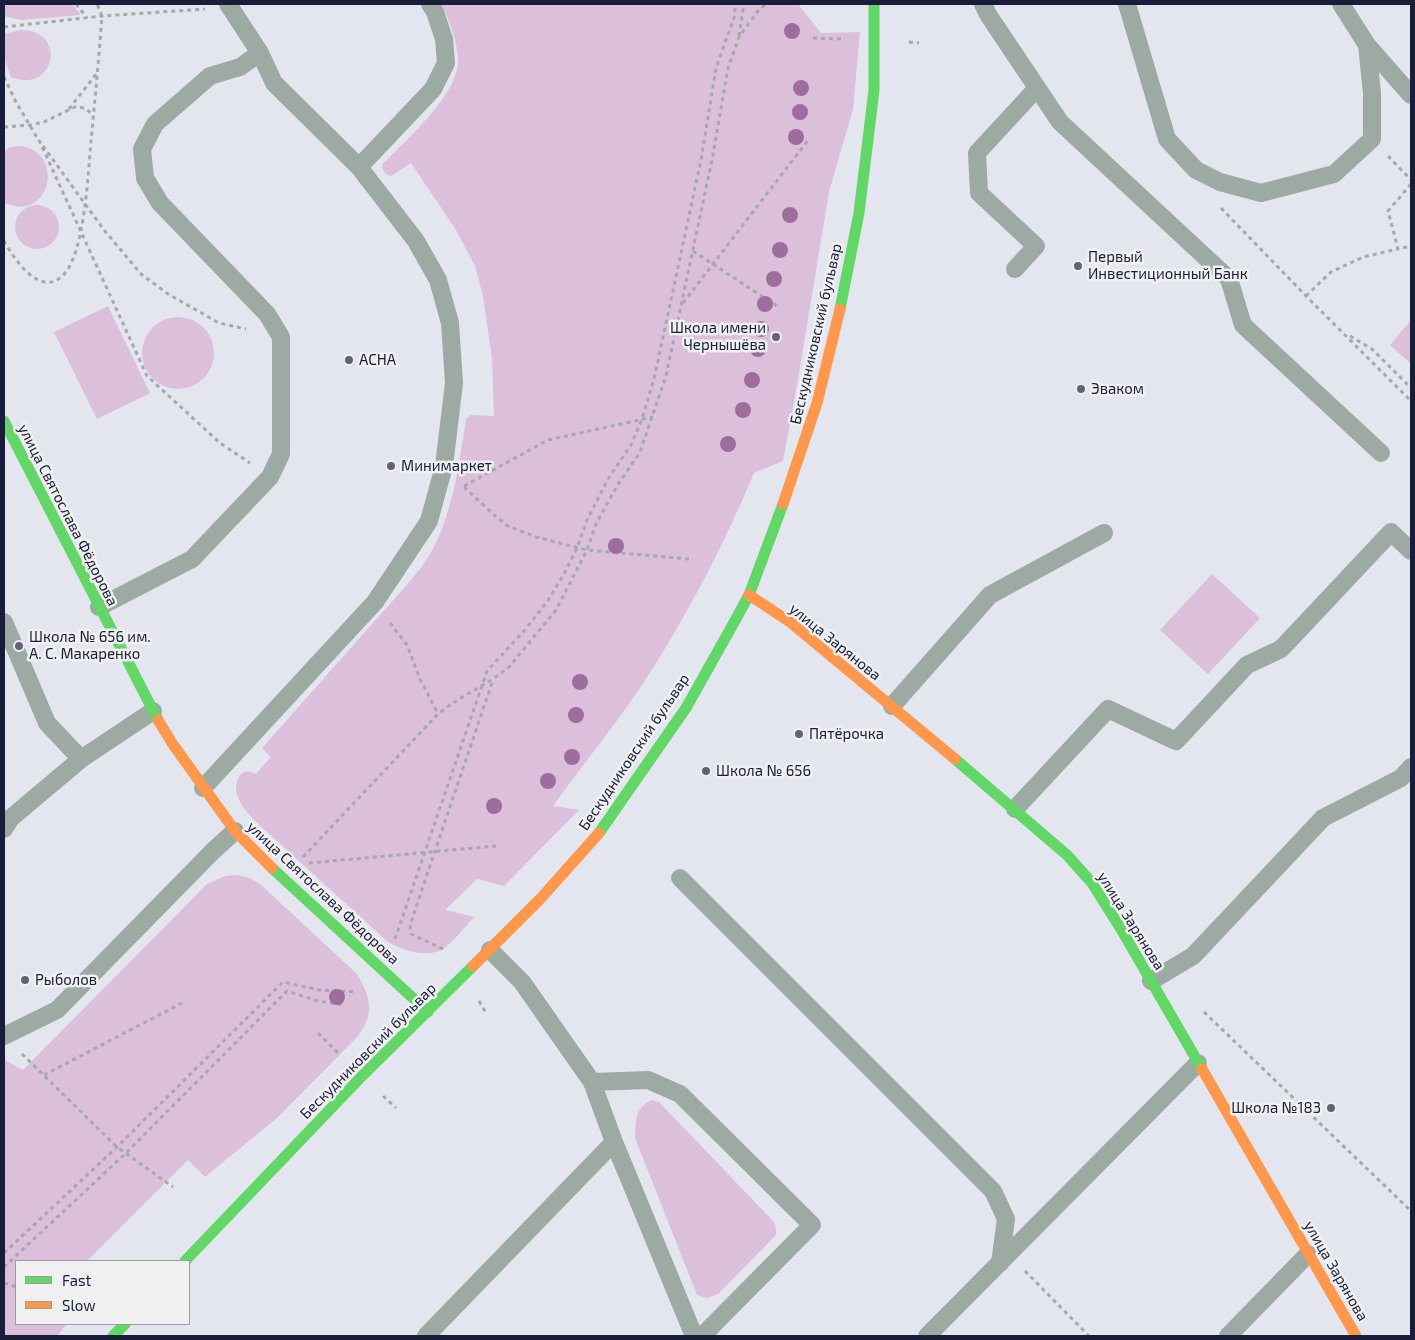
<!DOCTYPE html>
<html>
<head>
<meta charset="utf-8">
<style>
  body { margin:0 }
  #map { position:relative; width:1415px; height:1340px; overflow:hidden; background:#e3e6ee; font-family:"Exo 2",sans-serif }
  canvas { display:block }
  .frame { position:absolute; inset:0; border:5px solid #181d39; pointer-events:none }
  .legend { position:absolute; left:15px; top:1260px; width:175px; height:65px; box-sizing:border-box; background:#f0f0f0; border:1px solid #9a9ca7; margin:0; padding:6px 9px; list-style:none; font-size:15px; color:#181d39 }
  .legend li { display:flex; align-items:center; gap:10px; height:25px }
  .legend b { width:25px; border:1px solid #9a9ca7 }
</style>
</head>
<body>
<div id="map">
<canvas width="1415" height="1340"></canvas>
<div class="frame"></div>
<ul class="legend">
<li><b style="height:6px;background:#63d668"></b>Fast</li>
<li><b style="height:6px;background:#ff974d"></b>Slow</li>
</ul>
</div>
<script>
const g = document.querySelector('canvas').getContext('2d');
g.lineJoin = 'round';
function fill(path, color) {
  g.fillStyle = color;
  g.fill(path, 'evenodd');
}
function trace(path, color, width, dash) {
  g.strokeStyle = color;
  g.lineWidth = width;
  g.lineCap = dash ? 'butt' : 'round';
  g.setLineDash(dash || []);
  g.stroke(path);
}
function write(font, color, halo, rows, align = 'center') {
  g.font = font + ' "Exo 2",sans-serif';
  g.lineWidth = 5;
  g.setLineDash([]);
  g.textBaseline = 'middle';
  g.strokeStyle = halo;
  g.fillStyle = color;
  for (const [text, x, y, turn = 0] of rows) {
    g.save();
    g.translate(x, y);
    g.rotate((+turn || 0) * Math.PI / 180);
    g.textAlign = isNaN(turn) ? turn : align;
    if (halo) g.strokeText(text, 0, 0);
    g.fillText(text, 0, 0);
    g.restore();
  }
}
fill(new Path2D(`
  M4,4H72L81,15L21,20L4,16Z
  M441,4H798L821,33L860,32L853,109L829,192L795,397L783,461L754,473C726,540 692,606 653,668C623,716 586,760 553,806L579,810L504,886L477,879L445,910L474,917C465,927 451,945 441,950C424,958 403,950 388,942L255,821C249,814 241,806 238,797C232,784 241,764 256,774L271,757L262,748L412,579C418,571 425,563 430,554C453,514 459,464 466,419L471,415L494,416L492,359L483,296L475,266L456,230L411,163L391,176C385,174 383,172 382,165C404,142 457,96 458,62C458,43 450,21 441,4Z
  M20,30C68,29 56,95 11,77L4,58V34Z
  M22,146C25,147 30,148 33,150C55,162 52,199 27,206C19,208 11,205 4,203V151L10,147Z
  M15 227a22 22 0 1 1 44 0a22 22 0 1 1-44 0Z
  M108,306L150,393L97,419L54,332Z
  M142 353a36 36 0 1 1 72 0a36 36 0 1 1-72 0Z
  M1411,320V364L1390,345Z
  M1212,574L1260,618L1208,674L1160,630Z
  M237,875L250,878L260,884L357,974C371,998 375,1013 358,1036L278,1117L205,1177L188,1160L87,1261H16V1324H67L57,1336H4V1061L5,1060L23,1070L207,884L225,876Z
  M652,1100L659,1102L774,1222L776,1229V1235L718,1294L707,1298L697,1295L635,1138C636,1122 634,1108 652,1100Z`), '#dcbfdb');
trace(new Path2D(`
  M76,4L87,18
  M4,27L102,16L205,9
  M739,36L744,4
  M813,38L844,39
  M909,42L919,43
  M4,77L16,102L39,141
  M69,109L97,73
  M4,127L30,125L44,122L75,107L85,108L93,115
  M39,140L147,376L220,443L250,463
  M43,146L104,230L141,274L168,294L219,323L246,329
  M1388,156L1411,180
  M1411,184L1388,211L1398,249L1411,246
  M1221,208L1306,296L1411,401
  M4,241C14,259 42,301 65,273C85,249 88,173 91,141C95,99 99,57 102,16L97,4
  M693,251L780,308
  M1306,296L1331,272L1363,257L1398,249
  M683,303L809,139
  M1350,336L1372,349L1411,388
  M464,486L548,440L653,417
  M464,487L494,515L508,526L536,537L587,550L689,559
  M390,623L407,645L420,679L438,714
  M303,857L438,714L451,704L493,679L509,667L556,610L587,550L596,524L617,486L640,452L666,376L712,160L728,68L739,37L758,11L766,4
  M309,863L496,846
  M395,939L487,671L524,631L547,602L564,574L577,548L587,520L608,479L631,445L642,419L654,379L701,160L716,68L735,15V4
  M443,949L411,934L410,925L493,680
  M479,1001L486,1013
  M1204,1012L1411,1211
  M318,1033L340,1055
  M22,1054L117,1147L173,1187
  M44,1075L182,1003
  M383,1096L396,1108
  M4,1253L117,1147L283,982L319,990L357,992
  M4,1267L126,1153L287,991L318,1001L344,1005
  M1025,1271L1089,1336
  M4,1283L16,1287`), '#a2abaa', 3, [4, 4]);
trace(new Path2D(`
  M983,4L989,16L1060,122L1229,279L1243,325L1381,453
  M1127,4L1167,139L1196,170L1220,182L1261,193L1334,174L1372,139V93L1367,45L1341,4
  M1367,45L1411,95
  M359,167L433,89L446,63L444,39L435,12L430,4
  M1015,269L1036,246L979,193L977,153L1037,88
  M99,607L192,559L270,477L281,454V337L267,314L160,203L145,178L142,149L155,124L210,76L240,67L260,53L228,4
  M4,622L47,723L81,759
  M892,706L990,595L1104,533
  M203,788L375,602L429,521L444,466L454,383L450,323L438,280L416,241L359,167L274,83L260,53
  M1015,809L1108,709L1176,741L1247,665L1281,649L1391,532L1411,551
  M4,829L11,818L81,759L153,711
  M680,878L993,1191L1006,1219L1000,1263
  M490,950L522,982L592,1082L648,1080L680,1094L812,1225L702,1336
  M1151,981L1193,956L1323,818L1401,778L1411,767
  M4,1036L57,1010L213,851L235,831
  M614,1142L694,1336
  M426,1336L614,1142L592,1082
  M927,1336L1198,1063
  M1228,1336L1308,1254`), '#9caaa3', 18);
trace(new Path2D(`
  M840,309L859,213L874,90V4
  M4,421L158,720
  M955,759L1067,855L1092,883L1121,929L1202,1069
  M599,833L686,708L732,626L749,595L783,504
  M272,868L428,1012
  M185,1261L362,1076L473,966
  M113,1336L125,1324`), '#63d668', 11);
trace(new Path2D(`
  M783,504L817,403L840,309
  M749,595L790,622L955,759
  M158,720L172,743L235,831L272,868
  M473,966L542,897L599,833
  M1202,1069L1356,1336`), '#ff974d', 11);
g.fillStyle = '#9d6e9d';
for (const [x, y] of [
  [792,31],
  [801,88],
  [800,112],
  [796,137],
  [790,215],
  [780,250],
  [774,279],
  [765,304],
  [761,329],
  [758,349],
  [752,380],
  [743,410],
  [728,444],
  [616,546],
  [580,682],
  [576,715],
  [572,757],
  [548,781],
  [494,806],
  [337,997]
]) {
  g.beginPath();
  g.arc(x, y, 8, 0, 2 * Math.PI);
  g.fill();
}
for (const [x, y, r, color] of [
  [1078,266,5,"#5f6378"],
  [776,337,5,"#5f6378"],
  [349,360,5,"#5f6378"],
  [1081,389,5,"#5f6378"],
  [391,466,5,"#5f6378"],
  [19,646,5,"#5f6378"],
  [799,734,5,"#5f6378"],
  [706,771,5,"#5f6378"],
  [25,980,5,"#5f6378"],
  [1331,1108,5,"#5f6378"]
]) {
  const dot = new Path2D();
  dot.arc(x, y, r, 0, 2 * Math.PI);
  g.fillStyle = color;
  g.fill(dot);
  trace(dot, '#f0f0f0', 2);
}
write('15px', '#181d39', '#f0f0f0', [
  ["Первый",1088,257],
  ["Инвестиционный Банк",1088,274],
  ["Школа имени",766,328,"right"],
  ["Чернышёва",766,345,"right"],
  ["АСНА",359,360],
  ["Эваком",1091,389],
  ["Минимаркет",401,466],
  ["Школа № 656 им.",29,637],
  ["А. С. Макаренко",29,654],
  ["Пятёрочка",809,734],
  ["Школа № 656",716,771],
  ["Рыболов",35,980],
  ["Школа №183",1321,1108,"right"]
], 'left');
write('15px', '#181d39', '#f0f0f0', [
  ["Бескудниковский бульвар",816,334,-77],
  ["улица Святослава Фёдорова",68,515,63],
  ["улица Зарянова",835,642,39],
  ["Бескудниковский бульвар",634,752,-56],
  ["улица Святослава Фёдорова",323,893,43],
  ["улица Зарянова",1131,921,58],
  ["Бескудниковский бульвар",368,1051,-45],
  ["улица Зарянова",1336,1271,60]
]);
</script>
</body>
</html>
